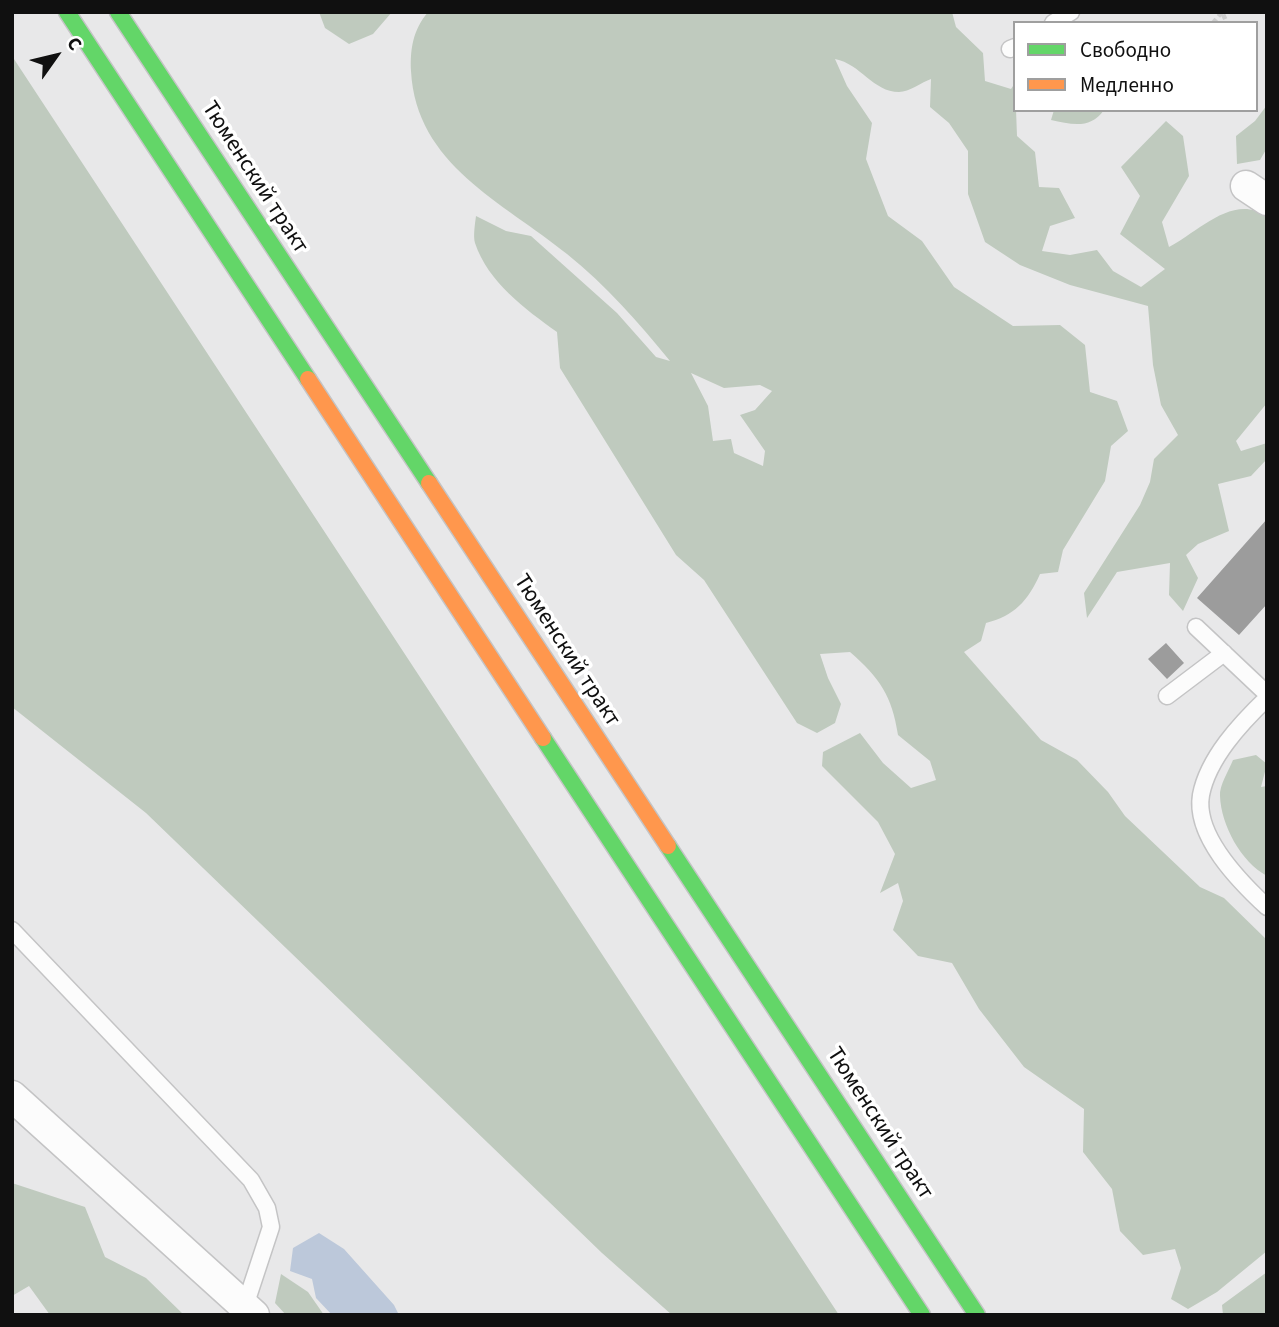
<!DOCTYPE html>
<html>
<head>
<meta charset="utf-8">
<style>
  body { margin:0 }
  #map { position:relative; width:1279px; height:1327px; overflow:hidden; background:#e8e8e9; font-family:"Source Sans 3",sans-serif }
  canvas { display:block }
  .frame { position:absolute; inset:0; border:14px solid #101010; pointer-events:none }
  .legend { position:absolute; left:1013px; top:21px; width:245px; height:91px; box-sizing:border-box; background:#fff; border:2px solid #9f9f9f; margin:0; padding:9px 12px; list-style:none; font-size:21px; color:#101010 }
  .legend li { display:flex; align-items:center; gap:14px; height:35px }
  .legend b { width:35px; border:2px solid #9f9f9f }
  .north { position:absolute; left:21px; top:21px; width:70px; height:70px; -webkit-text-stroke:5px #fff; paint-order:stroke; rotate:56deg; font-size:19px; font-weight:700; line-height:28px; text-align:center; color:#101010 }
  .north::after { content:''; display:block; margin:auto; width:24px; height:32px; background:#101010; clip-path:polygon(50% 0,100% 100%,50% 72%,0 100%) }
</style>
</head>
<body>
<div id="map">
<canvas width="1279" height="1327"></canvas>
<div class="frame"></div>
<ul class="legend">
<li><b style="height:9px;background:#63d668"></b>Свободно</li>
<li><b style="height:9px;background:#ff974d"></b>Медленно</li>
</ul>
<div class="north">С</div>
</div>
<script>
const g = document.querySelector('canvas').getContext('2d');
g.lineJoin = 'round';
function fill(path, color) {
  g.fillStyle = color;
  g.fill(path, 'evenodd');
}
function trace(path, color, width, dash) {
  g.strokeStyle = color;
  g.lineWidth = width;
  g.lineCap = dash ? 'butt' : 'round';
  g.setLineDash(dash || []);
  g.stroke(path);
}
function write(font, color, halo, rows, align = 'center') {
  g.font = font + ' "Source Sans 3",sans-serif';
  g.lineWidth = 7;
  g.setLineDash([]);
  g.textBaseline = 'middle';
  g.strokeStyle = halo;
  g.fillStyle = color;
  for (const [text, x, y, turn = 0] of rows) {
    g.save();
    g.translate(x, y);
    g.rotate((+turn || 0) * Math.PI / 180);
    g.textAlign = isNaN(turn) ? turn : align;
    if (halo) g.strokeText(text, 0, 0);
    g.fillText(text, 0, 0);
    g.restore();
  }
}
fill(new Path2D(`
  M319,12H392L373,34L349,44L325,28Z
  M428,12H952L956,27L983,53L985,81L1011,89L1015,83L1017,136L1035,152L1039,187L1059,188L1075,218L1050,226L1042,251L1070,255L1097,250L1113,271L1141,287L1165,269L1120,234L1140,196L1121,167L1166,121L1183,136L1189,176L1162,222L1169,247C1197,233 1234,192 1267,217V403L1236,441L1241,451L1267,443V459L1251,476L1218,484L1229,531L1198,544L1186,555L1198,578L1183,611L1169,595L1170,563L1117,572L1087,618L1084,593L1140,505L1150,482L1154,459L1178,435L1161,405L1153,365L1148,306L1070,285L1020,265L985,242L968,194V151L949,123L930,107L931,79C922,82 909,92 899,92C873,92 861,64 835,59L847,86L872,123L866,159L888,216L922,241L954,287L1013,326L1060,325L1085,345L1090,392L1117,401L1128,431L1111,446L1105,481L1063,550L1058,572L1040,574C1028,601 1014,616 986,623L981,641L964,652L1041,740L1077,760L1108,792L1125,816L1200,887L1224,898L1267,940V1251L1217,1292L1188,1309L1171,1299L1181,1268L1175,1249L1143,1255L1120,1231L1112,1189L1083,1152L1084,1109L1024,1067L979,1009L952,963L918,956L893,930L903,901L898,883L880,893L895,854L878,822L822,766L823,752L860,733L883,763L911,788L936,780L930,761L898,735C892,696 880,678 850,652L820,654L828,678L841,704L835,723L817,733L797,723L704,580L676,555L560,368L557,332C525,309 488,282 475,243C473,236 475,224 476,216L506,231L531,236L617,313L656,357L670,361C638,322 607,286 567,254C503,202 416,165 411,71C410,49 413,30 428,12ZM691,373L724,388L760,385L772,391L755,410L740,415L765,451L763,466L734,453L731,439L713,441L708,406Z
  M12,56L839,1315H672L602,1253L146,813L12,707Z
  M1267,105V148L1260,160L1237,164L1236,136L1255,121Z
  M1054,110H1104C1090,130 1071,124 1051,120Z
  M1256,755L1267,764L1261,787L1267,786V876C1241,862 1221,825 1220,796C1219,786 1229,770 1233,760Z
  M12,1183L85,1207L105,1257L146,1278L184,1315H50L29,1286L12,1296Z
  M1267,1272V1315H1223L1222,1305Z
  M281,1274L308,1292L324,1315H286L275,1303Z`), '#bfcabe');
fill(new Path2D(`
  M319,1233L344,1249L394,1305L399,1315H332L316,1298L312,1279L290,1271L293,1248Z`), '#bcc8da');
fill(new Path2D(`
  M1267,519V604L1239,635L1197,598Z
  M1166,643L1184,663L1167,679L1148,659Z`), '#9c9c9c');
const lane = new Path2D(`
  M1053,23L1071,12
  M1010,49L1015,47
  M1196,627L1267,694
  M1167,696L1224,653
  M1267,698C1241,723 1208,758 1201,795C1194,836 1240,882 1267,907
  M12,930L251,1180L267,1208L271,1227L245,1306`);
const street = new Path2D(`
  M1246,186L1267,200
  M12,1096L254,1315`);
const fast = new Path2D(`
  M67,12L308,379
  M118,12L429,483
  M543,738L922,1315
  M668,846L977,1315`);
const slow = new Path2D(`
  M308,379L543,738
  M429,483L668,846`);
trace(lane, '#c4c4c5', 19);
trace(street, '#c4c4c5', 33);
trace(fast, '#c4c4c5', 19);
trace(slow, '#c4c4c5', 19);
trace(new Path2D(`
  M1213,23L1222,12L1227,23`), '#ccc', 4.5, [5, 3.5]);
trace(lane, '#fcfcfc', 16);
trace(street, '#fcfcfc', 30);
trace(fast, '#63d668', 16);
trace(slow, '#ff974d', 16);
write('23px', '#101010', '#fff', [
  ["Тюменский тракт",254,178,57],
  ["Тюменский тракт",566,651,57],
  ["Тюменский тракт",879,1124,57]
]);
</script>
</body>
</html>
